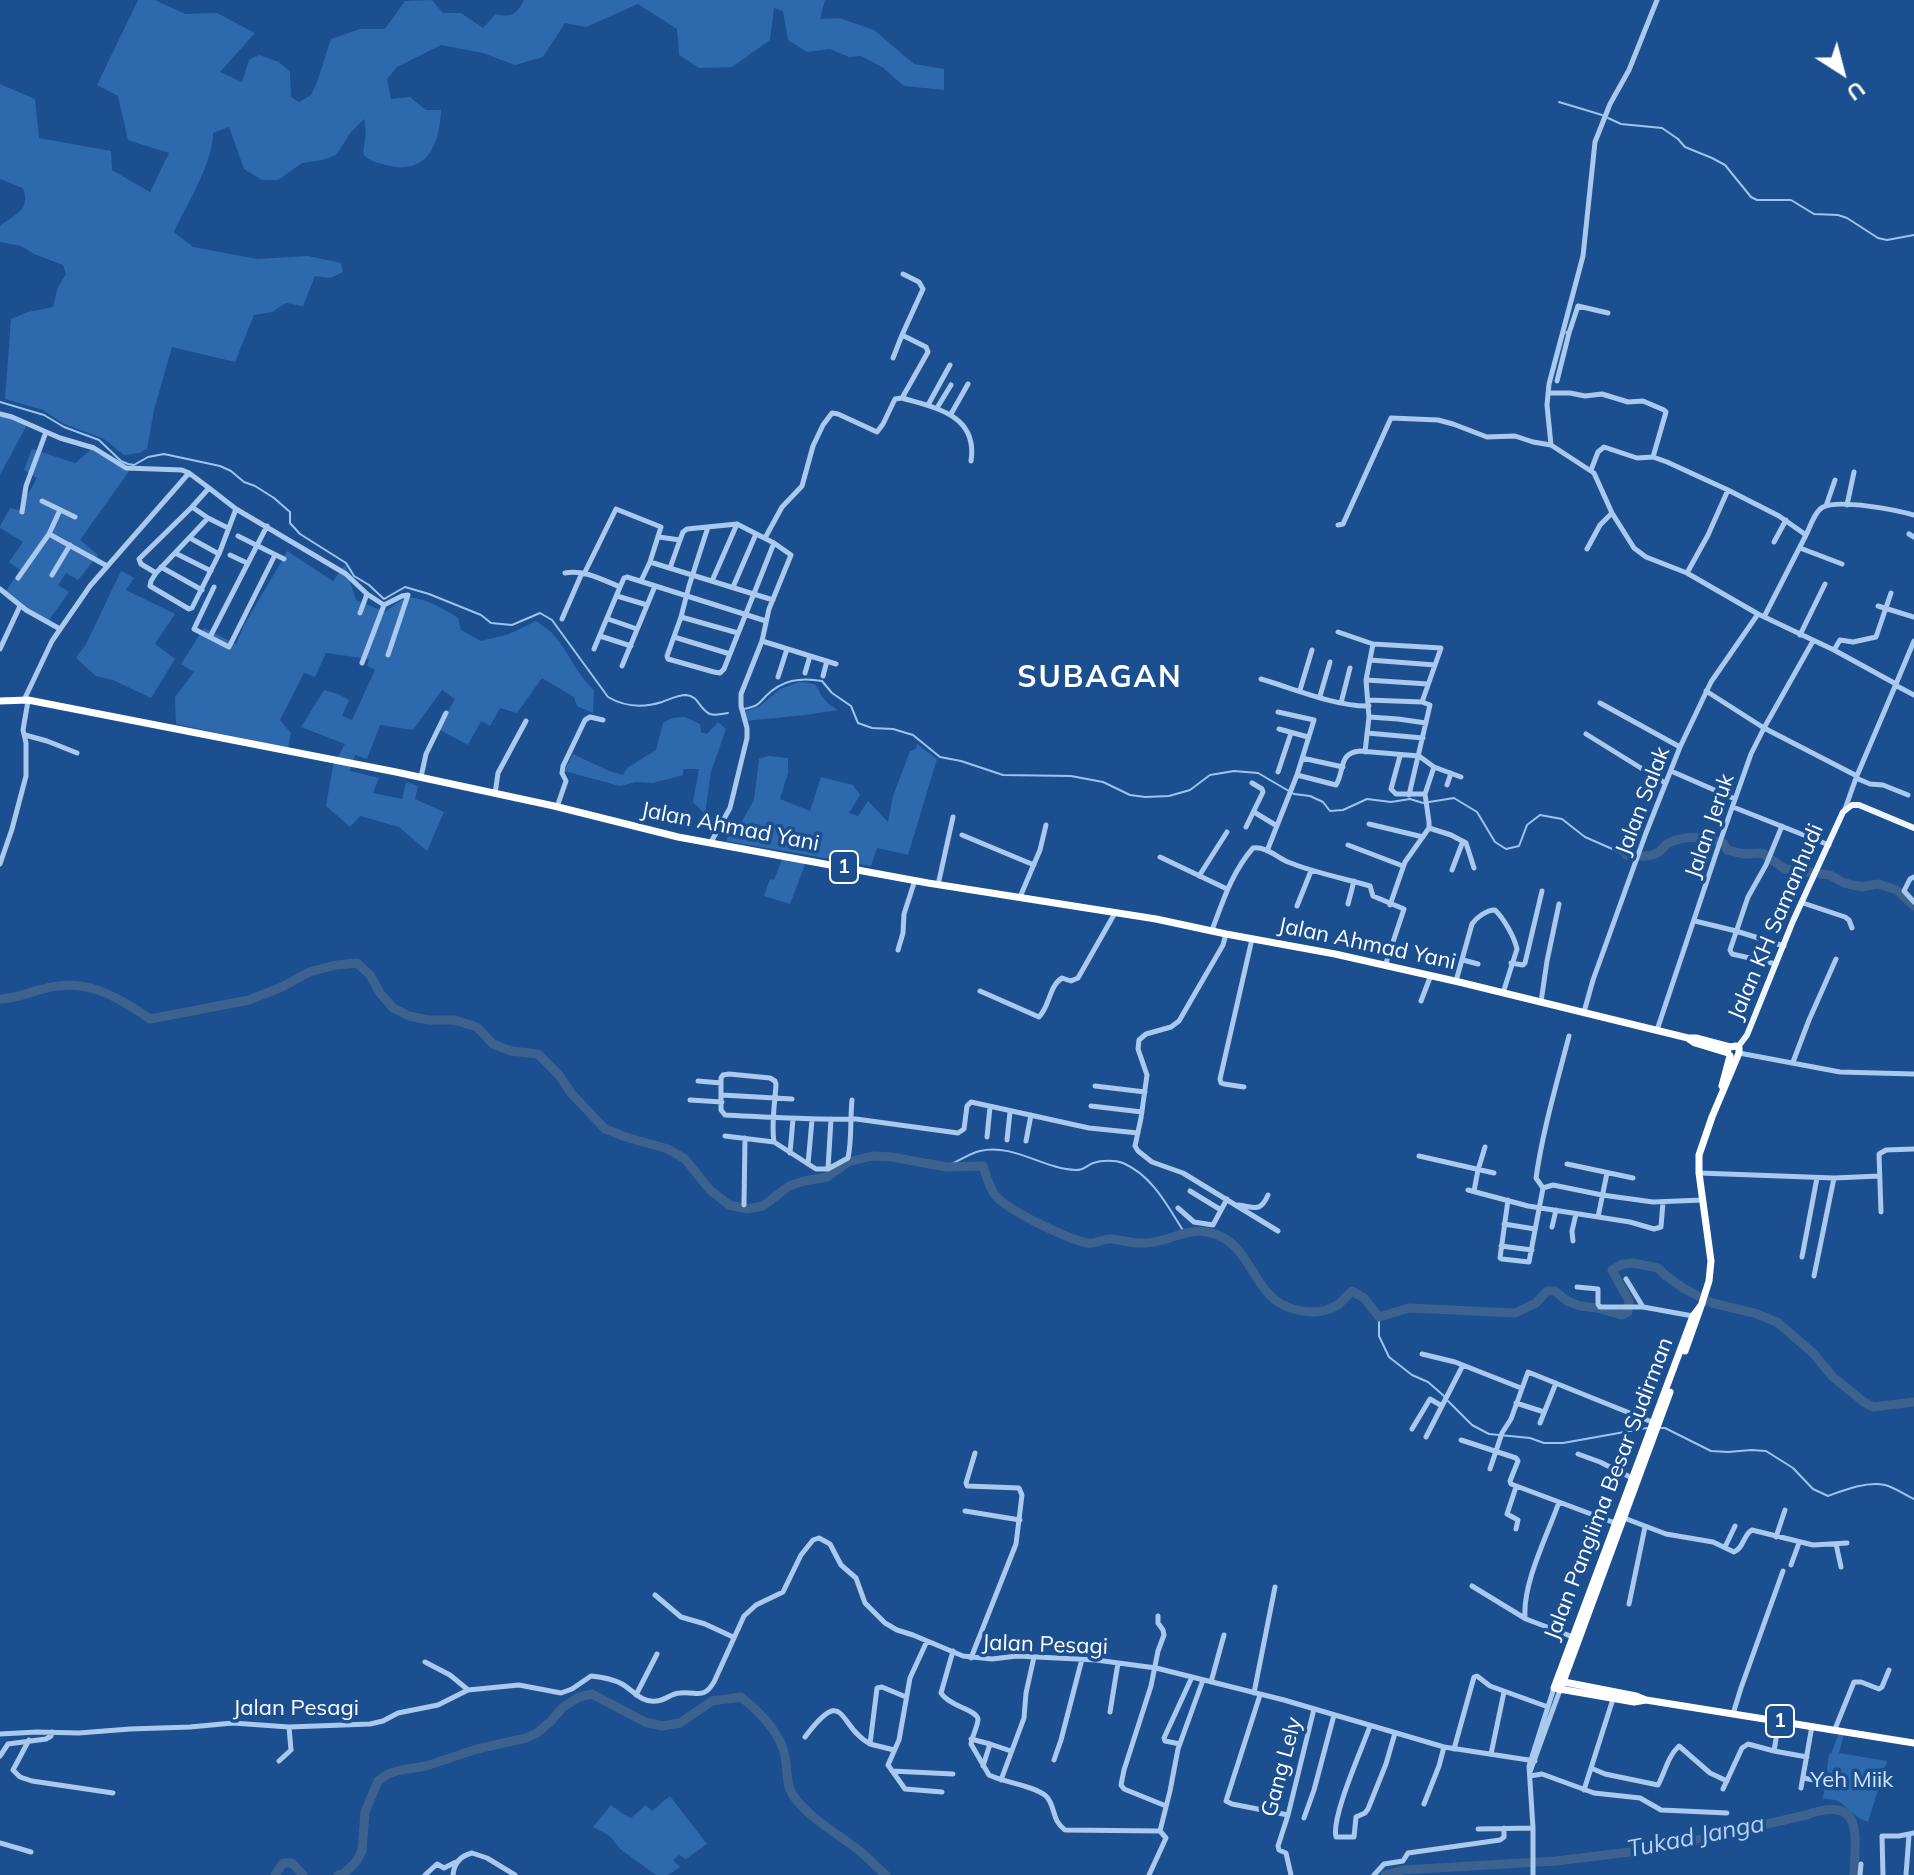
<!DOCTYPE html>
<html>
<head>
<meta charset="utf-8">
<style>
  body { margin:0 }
  #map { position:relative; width:1914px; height:1875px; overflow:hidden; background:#1b4f8f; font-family:Mulish,sans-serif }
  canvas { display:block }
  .north { position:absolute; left:1802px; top:32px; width:80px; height:80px; -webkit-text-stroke:6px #1b4f8f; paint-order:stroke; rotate:144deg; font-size:22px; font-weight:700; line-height:32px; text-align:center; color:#fff }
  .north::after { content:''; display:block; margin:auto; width:28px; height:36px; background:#fff; clip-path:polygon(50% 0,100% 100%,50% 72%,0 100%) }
</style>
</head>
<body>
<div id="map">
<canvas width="1914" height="1875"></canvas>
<div class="north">U</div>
</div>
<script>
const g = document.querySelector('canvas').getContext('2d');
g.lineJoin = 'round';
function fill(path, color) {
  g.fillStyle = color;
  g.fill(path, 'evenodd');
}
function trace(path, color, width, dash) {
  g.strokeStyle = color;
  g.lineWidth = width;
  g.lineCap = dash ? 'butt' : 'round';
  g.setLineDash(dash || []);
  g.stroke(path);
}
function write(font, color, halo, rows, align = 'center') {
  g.font = font + ' Mulish,sans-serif';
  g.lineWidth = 7;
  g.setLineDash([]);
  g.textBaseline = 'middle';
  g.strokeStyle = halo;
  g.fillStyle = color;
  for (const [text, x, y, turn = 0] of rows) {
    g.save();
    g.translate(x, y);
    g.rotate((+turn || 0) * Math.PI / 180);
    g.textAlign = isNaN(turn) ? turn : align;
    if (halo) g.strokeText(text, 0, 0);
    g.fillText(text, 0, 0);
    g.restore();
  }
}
fill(new Path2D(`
  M138,0H155L185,14L217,13L255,33L220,72L242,82L249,60L259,55L279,62L290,72L291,97L299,102L311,95L317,82L331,39L360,29H385L405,1L432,0L443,13H461L483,28L496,14C512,18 517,14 524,0H825L820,19L839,18L874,30L914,64L944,69V90L904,86L882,67L861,56L849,57L830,49L807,52L788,40L783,11L774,8L770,40L732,67L699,68L679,55L677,29L638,4L586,27L565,23L543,57L515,65L483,53L441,45L397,67L387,79L391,99L410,97L426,110H441C440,141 429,174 391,166C380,163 371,163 363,154L366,131L364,119L351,132L336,155L322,160L302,163L278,180H262L244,169L229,127L213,133C213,163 187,204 174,232L193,247L257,259L308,256L341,263L343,272L330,278L315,276L303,306L286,303L272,312L254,315L235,362L172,347L154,410L147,449L139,453L124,455L104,439L62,423L43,410L5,399L11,319L28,312L53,307L58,287L66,274L63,265L34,254L21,246L0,242V226C15,214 31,210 23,188L0,179V84L35,99L39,138L111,151L112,170L150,192L169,153L128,140L118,96L97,85Z
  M0,413L28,423L0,475Z
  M94,447L118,464L132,467L80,540L98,555L78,580L66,573L58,585L69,592L46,624L4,594L20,570L9,562L23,542L0,528V526L10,508L19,510L37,478L24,470L32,449L75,463Z
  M287,551L333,581L345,565L356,600L385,612C391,608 400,599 408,598C421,596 447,610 458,618L461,630L481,641L509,634L536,621C541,625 547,628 552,633C568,650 576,674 594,690L593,713L577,706L574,697L542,678L517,713L500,708L490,726L481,721L468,745L438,729L455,699L442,690L413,730L380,725L367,759L355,755L350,771L379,778L373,793L402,799L406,782L418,786L415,799L444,812L427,851L399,827L360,816L350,827L326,806L333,766L345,744L301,727L324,690L338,694L349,700L342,716L352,720L375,670L367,666L369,659L326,653L315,677L304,673L280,720L291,733L288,748L176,724L175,697L194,672L181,664L204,628L236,644L244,625L283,559Z
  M121,571L134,578L126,590L175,614L155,644L175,659L151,698L113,680L96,676L76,658L86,644Z
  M799,682C824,683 813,687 826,701C829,705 834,707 838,710L805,715L745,721L743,712L759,707L780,689Z
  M685,717L700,724L701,732L707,734L718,722L726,729L711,772L705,814L693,802L699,769H683V775L653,783L636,782L620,786L564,771L573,754L609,771L623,775L627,768L656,750L663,723L672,718Z
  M917,744L937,759L908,855L877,848L871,866L726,841L733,825L741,823L754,800L759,759L768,756L788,758V773L780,799L810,811L821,777L853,785L860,795L849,813L858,816L868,801L888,822L893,796L910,751L916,749Z
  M783,857L806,862L790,904L764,896L770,879L774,880Z
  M1839,1733L1844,1734L1839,1753L1887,1761L1868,1822C1864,1820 1859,1819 1855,1815C1841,1805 1843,1799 1823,1799L1829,1754H1831Z
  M670,1796L707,1844L686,1859L679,1855L673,1860L680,1867L668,1875H656L620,1849L610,1836L593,1827L611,1805L623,1814L631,1818L646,1805L652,1811Z`), '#2e69ad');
trace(new Path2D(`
  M1559,102L1602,115
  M1608,118L1621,124L1662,128L1678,139L1685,147L1712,158L1725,165L1751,197L1757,200H1791L1814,214L1838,215L1847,218L1878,238L1887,240L1914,235
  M0,402L44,415L64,427L99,440L121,461L128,464L134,465L148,457L164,454L220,466L231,471L244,482L255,486L274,498L290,512V523L300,534L346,563L354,576L369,585L384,599L405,587L429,594L481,615L491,623L512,625L540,613L552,620L608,697C625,707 643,708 662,702C670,699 678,695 686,695C699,696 699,709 710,714C715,716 723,714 728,713
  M744,709C757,706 757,706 766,696C782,680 800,677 822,681L832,693L851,706L858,723L872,728L893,729L913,735L940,757L961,761L1003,775L1071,776L1103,782L1130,795L1145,797L1169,796L1190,790L1210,775L1234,771L1258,773L1294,794L1310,796L1323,802L1330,811L1343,810L1367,799L1391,802L1410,799L1423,803L1454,798L1477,812L1495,842L1506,849L1519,846L1527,825L1540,815L1562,819L1585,837L1626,855
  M946,1167C957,1162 968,1154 980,1151C1013,1143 1043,1169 1076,1170C1084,1170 1086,1166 1093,1163C1102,1160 1115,1160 1123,1163C1153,1176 1168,1207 1184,1232
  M1379,1317V1336L1389,1357L1412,1375L1428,1382L1444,1396
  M1448,1401L1472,1425L1489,1434L1530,1438L1544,1443H1563L1647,1428
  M1661,1428H1665L1711,1451L1728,1452L1751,1450L1766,1451L1793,1468L1813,1489L1828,1496C1844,1490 1867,1481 1885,1485C1894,1487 1905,1495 1914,1499`), '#9cc4f0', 2);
trace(new Path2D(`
  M1626,855C1636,856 1648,858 1657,853C1661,851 1664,847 1667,844C1685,834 1706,837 1724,844L1727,850L1744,854L1762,853L1785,869L1830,875L1844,883L1862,887L1878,884L1897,890L1914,906
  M0,999C19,998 26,993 43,989C85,977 117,996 150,1019L249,1000L282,987L309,972L336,965L357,963L370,975L380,993L393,1008L409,1016L429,1020H454L477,1027L493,1044L511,1051L538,1054L559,1075L571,1093L605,1129L629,1138L668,1149L685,1159L710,1190L729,1205L747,1209L763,1206L789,1186L804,1181L827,1177L848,1162L872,1156L892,1157L946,1167L983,1166C986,1175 989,1187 995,1195C1008,1211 1066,1238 1087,1243C1095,1245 1103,1238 1111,1239C1123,1240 1134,1244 1147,1243C1168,1242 1186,1228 1207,1232C1241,1238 1248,1269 1266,1291C1282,1311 1317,1319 1339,1304C1343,1300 1348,1295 1352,1291L1364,1298L1379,1317L1409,1308L1515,1313L1536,1303L1547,1291H1555L1567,1301L1580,1306L1597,1308L1622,1315L1628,1312L1629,1301L1612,1270L1623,1264L1633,1263L1658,1268L1665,1275L1683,1288L1712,1303L1754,1313L1777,1322L1813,1353L1833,1377L1864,1402L1873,1407L1914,1402
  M275,1875L283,1863H292L303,1875
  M338,1875L343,1874L356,1862L362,1851L365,1812L378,1781L388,1774L401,1770L426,1766L477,1749L526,1738L537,1733L550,1722L563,1707L579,1697L592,1694L645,1722L662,1726L680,1723L712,1701L741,1697C760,1712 780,1732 785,1756C788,1771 785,1786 795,1798C810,1818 833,1831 853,1846C865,1854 875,1866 886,1875
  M1385,1875L1403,1870L1556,1861L1663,1848L1806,1815C1865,1794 1855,1836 1854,1875`), '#3c6290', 9);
trace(new Path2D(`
  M1657,0L1629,70L1610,104L1595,142L1583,256L1549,384L1547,405L1551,445L1594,473L1612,513L1634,548L1646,557L1687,573L1758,614L1834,650L1896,684L1856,778L1845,809
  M903,274L919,282L923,289L902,335L926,347L928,352L902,398C936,408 978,415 971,461
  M1569,333L1578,306L1608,313
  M893,358L902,335
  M1557,381L1569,333H1568
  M1548,393H1570L1585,396L1602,394L1628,402L1643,401L1664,410L1666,412L1653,457
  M928,405L950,365
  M937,408L951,385
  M0,414L12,417L60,438L94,448L126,468L182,470L189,473L209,488
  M951,414L968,384
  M1591,470L1598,452L1604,447L1637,458L1653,457L1667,462L1728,490L1779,516L1806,535L1764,617
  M42,501L75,517
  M1847,505L1854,472
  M1826,506L1835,480
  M236,509L219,554L192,608L189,609L150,586L151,581L156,573L208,518L192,507L209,488L236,509L346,574L367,594L384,605L402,596L408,595
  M22,512L26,486L46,432
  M208,518L228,528
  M1338,525L1343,524L1391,418L1438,420L1453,424L1487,437L1515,436L1533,442L1551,445
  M708,527L689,586L681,617L667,656L668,659L714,672L720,673L724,669L774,543
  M49,534L107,566
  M1909,534L1914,537
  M1806,535C1810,527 1815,511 1823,507C1840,499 1896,510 1914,515
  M238,536L284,559
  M659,537L680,540L683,532L687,529L737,524L774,543L791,555L769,609L762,641L741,694V706L747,728V738L730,808L711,842
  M190,538L219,554
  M765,538L782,507L802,486L813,446L823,425L832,413L838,414L877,432L883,424L895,399L902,398
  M1774,542L1786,520
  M1800,548L1842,564
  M1587,549L1600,525L1612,513
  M175,553L211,571
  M230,555L247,563
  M161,567L202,590
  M670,568L680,540
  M156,573L141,564L139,559L192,507
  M565,573C583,569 603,580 620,587L624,578L627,577L766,621
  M1687,573L1708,535L1728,490
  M584,574L616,509L661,527L650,562
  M52,575L70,545
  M18,578L49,534L60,510
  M641,581L650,562L773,600
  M712,581L737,524
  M214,587L194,629L229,647L275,555
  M733,587L756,534
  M0,589L26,610L60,629
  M617,596L647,605
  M1878,606L1914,617
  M360,613L367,594
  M681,617L738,633
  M562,619L582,573
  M608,619L637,629
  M1338,632L1373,644L1441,648L1422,702
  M1800,635L1825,584
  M600,636L631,646
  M210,637L267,526
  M674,637L730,654
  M762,641L836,664
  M0,649L20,606
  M594,649L620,587
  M1834,650L1840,640L1853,642L1876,637L1891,593
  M388,655L408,595
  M1370,660L1435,665
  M362,663L384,605
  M622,666L655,586
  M805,673L810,656
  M823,676L827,661
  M778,677L787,649
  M1261,679C1292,688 1337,707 1369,706
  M1366,680L1428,684
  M1896,684L1914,641
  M1895,685L1914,695
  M1300,690L1312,650
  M1706,691L1764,728L1857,776
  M1320,696L1330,662
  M24,700L52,641L90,586L189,473
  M1368,700L1422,702L1430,705L1409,795
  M1341,703L1350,668
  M1600,703L1680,747
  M1369,717L1398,719L1426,723
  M1279,729L1308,737
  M1367,733L1423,738
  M1586,734L1665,783
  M25,735L47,741L77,753
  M1365,752L1369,717L1366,680L1373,644
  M1400,756L1391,789L1396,794H1425
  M1302,758L1343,767
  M1671,771L1735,799
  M1278,772L1291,733
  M1297,775L1336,785C1345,770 1338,753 1360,751L1419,756L1434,767L1461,777
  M421,777L426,754L446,713
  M1856,778L1870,784L1883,785L1908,795
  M1447,785L1451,773
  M495,794L498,773L526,721
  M557,807L566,781L562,773L563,766L585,720L590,717L603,720
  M1733,807L1829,845
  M1254,812L1277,826
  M1369,824L1423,837
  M1246,827L1263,792L1262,789L1252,783
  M1429,828L1451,835L1466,843L1474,868
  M962,835L1034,865
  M1348,845L1403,866
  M1267,851L1297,775L1314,720L1278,712
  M1160,857L1227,889
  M0,864L12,829L26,776V743L23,730L28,701
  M1452,870L1463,841
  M1199,876L1227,832
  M1914,877L1910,879L1904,891L1914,902
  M938,885L953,817
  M1020,897L1040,850L1046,825
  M1803,903L1845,917L1849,920L1852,928
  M1348,904L1354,881
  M1390,905L1405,862L1429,828V822L1425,794L1434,767
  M1297,906L1311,871
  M1695,921L1736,931L1784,946
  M1212,930C1223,901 1232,872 1253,848C1265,846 1277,857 1288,862C1315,873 1343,878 1370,886L1373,896L1404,909L1385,966
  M1226,934L1223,945L1179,1021L1171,1027L1146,1034L1139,1040L1138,1049L1147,1075L1141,1118L1135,1146L1138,1151L1152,1162L1183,1173L1278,1231
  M898,950L903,933L904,914L915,880
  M1463,960L1478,964
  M1511,963L1523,965L1525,963L1542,891
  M1776,964L1732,954L1730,950L1748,897L1766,865L1782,826
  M1456,981L1472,924C1476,918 1486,910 1495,910C1504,919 1514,936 1517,949L1503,993
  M980,991L1039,1017C1050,1006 1049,986 1062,978L1071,981L1078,978L1115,913
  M1421,1001L1431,975
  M1541,1002L1547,961L1559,904
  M1584,1012L1593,980L1646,833L1680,747L1711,682L1758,614
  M1657,1030L1721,839L1751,754L1764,728L1813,641
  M1739,1053L1840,1072L1914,1074
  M1793,1062L1809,1020L1836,959
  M698,1081L721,1083
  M1095,1086L1145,1092
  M1244,1087L1224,1084L1221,1083L1220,1079L1252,939
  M722,1095L792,1099
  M690,1100L722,1102
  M852,1100C850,1119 852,1140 848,1158L828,1169H816L774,1142C771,1124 775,1103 776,1084L775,1081L770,1078L729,1074L723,1075L721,1078V1110L725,1115C767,1117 808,1120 850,1119H856L958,1133L964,1129L967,1106L971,1102L1089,1128L1138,1133
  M1091,1106L1142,1112
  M725,1136L774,1142
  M987,1137L990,1107
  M1007,1140L1010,1112
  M1026,1141L1031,1115
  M790,1153L793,1119
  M1419,1156L1494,1173
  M808,1164L812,1120
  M1567,1164L1633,1178
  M828,1169L831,1119
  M1699,1173L1834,1178L1880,1176
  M1543,1188L1553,1185L1602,1195L1653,1202L1703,1200
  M1468,1190L1528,1206L1630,1222L1654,1229L1661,1227L1663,1202
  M1190,1191L1221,1210
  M1474,1191L1478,1170L1485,1147
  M1508,1200L1500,1258L1502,1259L1529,1262L1543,1188L1536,1178C1543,1129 1557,1083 1569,1036
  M744,1205L745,1138
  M1238,1205C1255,1207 1260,1213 1268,1195
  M1178,1208L1194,1222L1213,1225L1227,1199
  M1881,1212L1879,1154L1886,1150L1914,1149
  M1598,1217L1607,1173
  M1504,1224L1535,1229
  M1552,1227L1556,1210
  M1573,1241L1572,1231L1576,1214
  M1501,1246L1532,1250
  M1802,1257L1817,1178
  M1814,1276L1834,1178
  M1626,1279L1643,1307
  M1577,1287L1598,1289V1304L1600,1307H1643L1693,1316
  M1422,1354L1455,1362L1521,1388
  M1516,1403L1544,1412
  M1540,1423L1556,1383
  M1412,1429L1430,1399L1442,1406
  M1426,1437L1463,1365
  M1461,1440L1516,1458L1518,1461L1510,1481L1511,1484L1615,1523
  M1578,1454L1600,1462L1632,1478
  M1490,1469L1502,1433L1511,1419L1528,1372L1652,1422
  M1516,1487L1507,1514L1518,1520L1516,1529
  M965,1511L1020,1520
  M1624,1518L1666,1534L1713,1542L1734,1552C1744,1548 1743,1535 1752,1530L1813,1545L1847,1543
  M1776,1537L1785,1510
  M1836,1544L1841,1567
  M1725,1547L1735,1526
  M1791,1565L1799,1543
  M1472,1586L1526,1619L1573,1637
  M655,1595L681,1617L705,1624L733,1637
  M1629,1604L1645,1527
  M1158,1616V1623L1163,1630L1164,1635L1158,1651L1151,1686L1124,1770L1121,1785L1124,1789L1166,1806
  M1525,1616C1523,1582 1548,1534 1559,1502
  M927,1641L910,1678L899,1740L888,1765L905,1789L942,1792
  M953,1651L941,1693C950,1707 976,1709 978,1719C978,1726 972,1736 971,1744L989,1775C1003,1782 1035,1786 1046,1796C1056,1806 1051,1820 1065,1830L1160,1831
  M971,1658L1016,1544L1022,1495L1019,1488L967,1486L966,1483L975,1453
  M425,1662L450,1675L467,1689
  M1211,1682L1224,1635
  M1254,1693L1275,1587
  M636,1695L657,1654
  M1260,1695L1226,1801L1232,1804L1288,1815
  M1110,1712L1118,1663
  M1733,1714L1741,1688L1783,1571
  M1370,1726C1362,1749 1331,1817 1336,1837H1354L1356,1817L1365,1813L1368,1809L1386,1764L1395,1733
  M1835,1729L1854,1682H1861L1879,1689L1882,1687L1889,1670
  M0,1734L37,1732L79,1733L130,1729L190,1727L233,1723L289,1727L370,1724L383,1721L398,1713L438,1705L468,1690L519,1685L561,1693L572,1689L591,1676C601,1677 613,1679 622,1684C634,1691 641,1703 656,1701C665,1701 671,1693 680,1693C698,1691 703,1700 714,1682L744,1616L756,1605L783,1592L801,1555L813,1540L819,1538L830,1544L841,1565L856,1578L865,1603L885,1623L897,1630L913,1635L963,1656L992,1659L1017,1656L1096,1660L1156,1668L1284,1700L1444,1747L1535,1761
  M805,1737C846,1683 837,1726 870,1744L877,1688L882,1687L906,1697
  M971,1739L990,1744L983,1766
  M29,1740L13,1770L20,1777L32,1781L113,1793
  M870,1744L894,1750
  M990,1744L1011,1751
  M1180,1744L1165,1741L1164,1738L1192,1677
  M1454,1749L1474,1677L1477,1676L1490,1686L1548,1707
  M1774,1751L1779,1721
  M1491,1754L1504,1692
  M0,1756L8,1744L46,1739L51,1736L52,1732
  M1054,1760L1061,1740L1082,1659
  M279,1761L291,1750L289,1727
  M1591,1768L1605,1774L1658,1785C1665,1772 1668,1756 1679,1746L1710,1773L1727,1781
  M892,1771L953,1774
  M1530,1772L1560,1690
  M1530,1776L1542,1774L1594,1793L1640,1798L1661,1810L1727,1813
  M1803,1778L1814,1780
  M1001,1780L1024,1718L1026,1693L1034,1657
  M1801,1788L1812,1726
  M1723,1789L1742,1748L1748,1744L1774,1751L1807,1757
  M1584,1790L1613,1699
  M1424,1804L1439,1766L1444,1747
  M1304,1818L1314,1790L1334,1715
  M1478,1829L1533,1828
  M0,1843L31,1852
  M425,1875L437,1864L444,1868L456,1862
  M453,1875C454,1863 460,1856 472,1853L487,1858L515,1875
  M1149,1875L1166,1838L1160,1831L1170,1791L1178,1749L1203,1680
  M1291,1875L1286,1853L1279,1850L1278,1846L1288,1815L1314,1709
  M1374,1875L1384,1864L1403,1861L1408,1853L1500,1840L1504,1837V1828
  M1533,1875V1828L1529,1766L1554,1688
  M1860,1875L1861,1864
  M1883,1875L1882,1836H1899L1914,1833
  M1906,1875L1909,1835`), '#a9c9ee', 5);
trace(new Path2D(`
  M1738,1047L1747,1035L1793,921L1843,812L1852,805H1859L1914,828`), '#f0f6ff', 6);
trace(new Path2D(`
  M0,701L28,700L396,772L554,806L678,837L928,883L1156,919L1226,934L1335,954L1459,982L1688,1038H1696L1730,1047L1736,1046L1739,1048V1053L1712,1117L1699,1155V1173L1711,1261L1709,1281L1702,1303
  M1689,1039L1695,1043L1728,1053
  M1722,1086L1730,1056
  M1685,1351L1701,1306
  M1559,1681L1636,1696L1646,1700L1914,1743
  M1560,1690L1670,1392
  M1646,1700L1634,1702L1554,1688L1693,1316L1702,1304`), '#fff', 7);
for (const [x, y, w] of [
  [844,867,28],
  [1780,1721,28]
]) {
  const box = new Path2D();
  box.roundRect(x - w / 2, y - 16, w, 32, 6);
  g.fillStyle = '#1b4f8f';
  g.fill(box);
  trace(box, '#fff', 2);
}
write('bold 20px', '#fff', null, [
  ["1",844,867],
  ["1",1780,1721]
]);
write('22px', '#fff', '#1b4f8f', [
  ["Jalan Salak",1643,801,-69],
  ["Jalan Jeruk",1710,826,-71],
  ["Jalan Ahmad Yani",730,827,11],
  ["Jalan KH Samanhudi",1776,922,-67],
  ["Jalan Ahmad Yani",1367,944,12],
  ["Jalan Panglima Besar Sudirman",1609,1489,-69],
  ["Jalan Pesagi",1045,1645,2],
  ["Jalan Pesagi",296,1708],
  ["Gang Lely",1282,1767,-75]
]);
write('22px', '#cfe3fa', '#1b4f8f', [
  ["Yeh Miik",1852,1780]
]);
write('italic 24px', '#b5d3f5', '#1b4f8f', [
  ["Tukad Janga",1696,1837,-11]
]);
g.letterSpacing = '2px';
write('bold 30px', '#fff', '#1b4f8f', [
  ["SUBAGAN",1100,678]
]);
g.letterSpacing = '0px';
</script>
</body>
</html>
